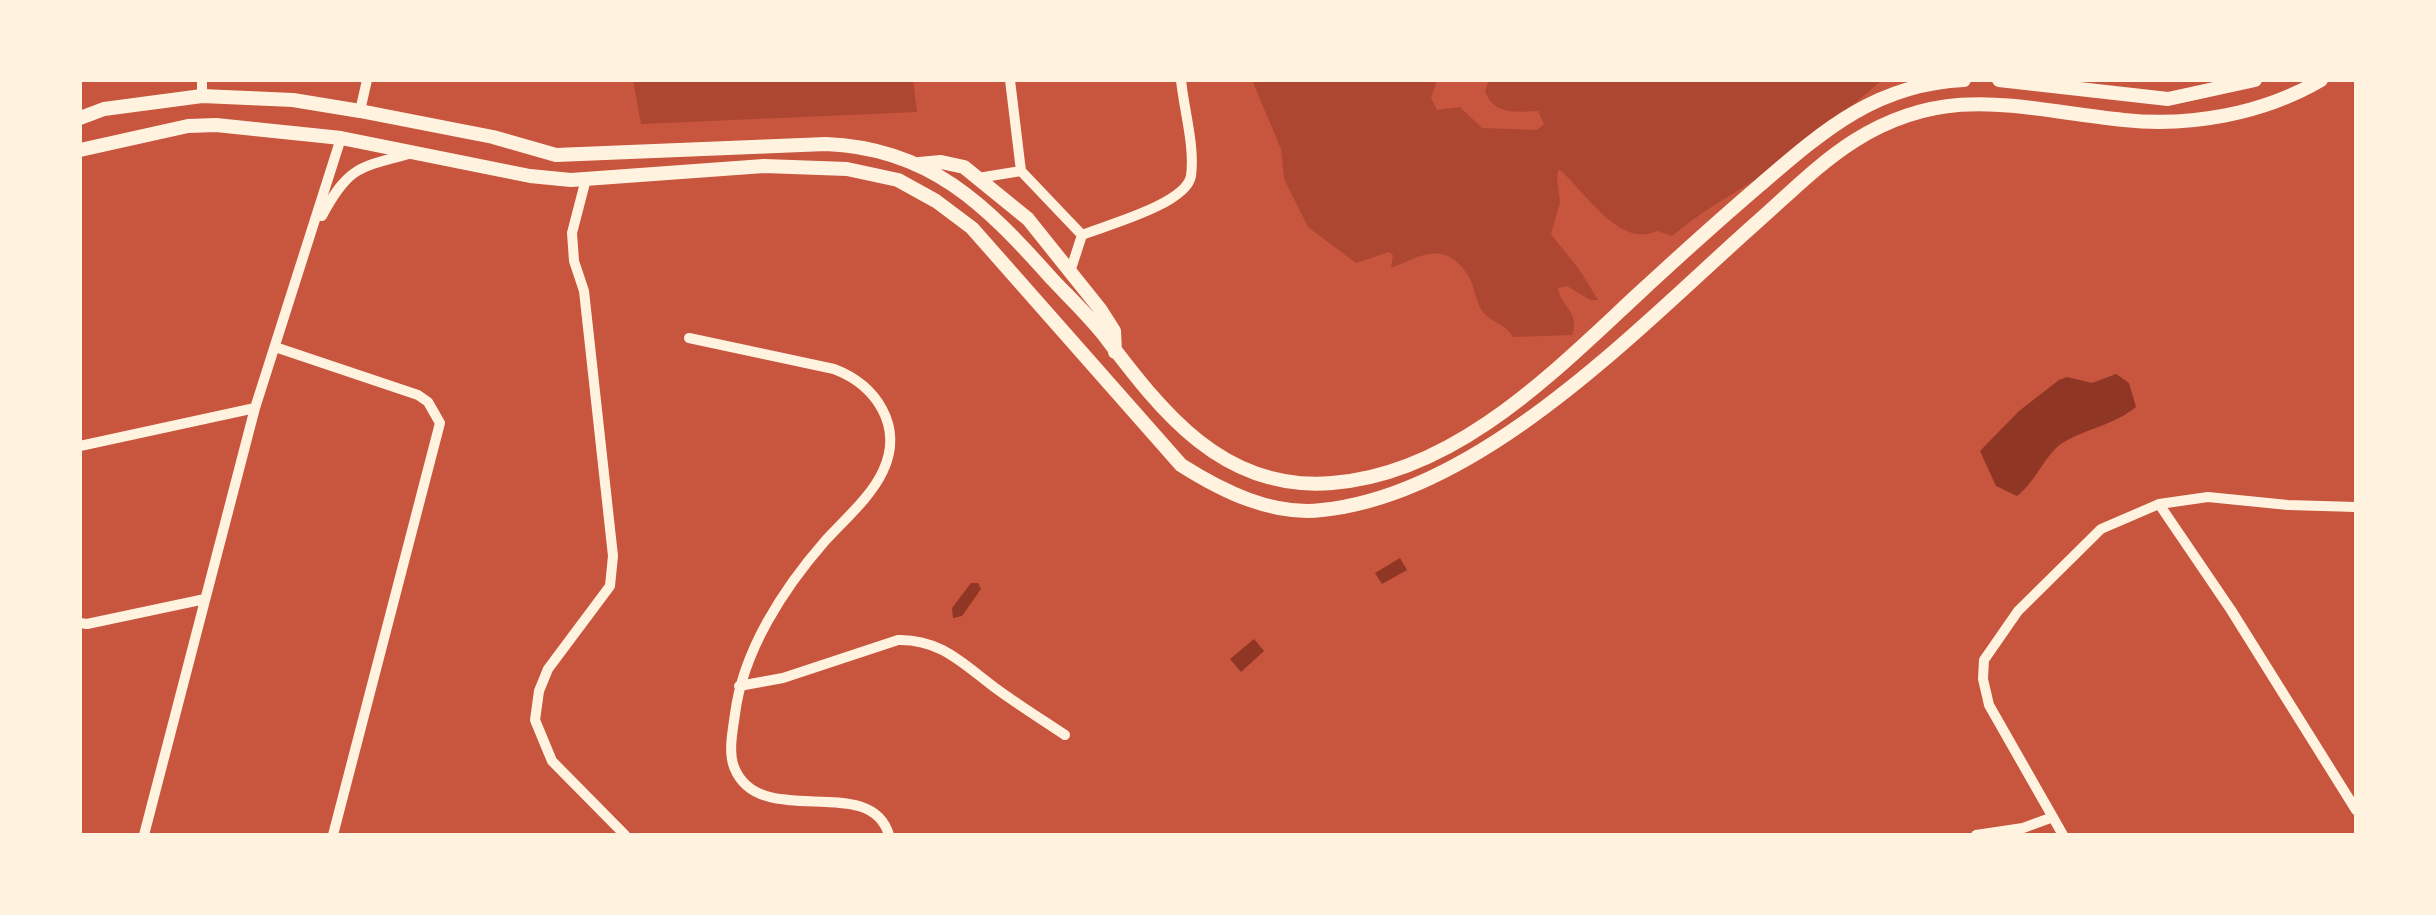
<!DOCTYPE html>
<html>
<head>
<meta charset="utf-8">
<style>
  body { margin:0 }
  #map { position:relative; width:2436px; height:915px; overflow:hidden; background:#c8553d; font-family:"PT Sans",sans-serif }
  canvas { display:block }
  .frame { position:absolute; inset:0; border:82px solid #fff3e0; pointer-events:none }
</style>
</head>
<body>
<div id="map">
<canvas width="2436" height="915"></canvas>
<div class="frame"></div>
</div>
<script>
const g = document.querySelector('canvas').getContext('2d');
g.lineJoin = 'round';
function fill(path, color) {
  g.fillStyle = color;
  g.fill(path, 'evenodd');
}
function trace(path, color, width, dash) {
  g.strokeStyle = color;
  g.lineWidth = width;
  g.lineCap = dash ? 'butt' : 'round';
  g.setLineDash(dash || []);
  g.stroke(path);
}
fill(new Path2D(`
  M633,80H913L917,112L641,124Z
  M1252,80H1437L1431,98L1437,110L1460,107L1482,128L1537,130L1544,124L1538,111C1515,112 1494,115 1485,91L1489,80H1882C1851,106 1820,136 1787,159C1749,186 1707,206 1672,236L1657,231C1619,249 1585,191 1559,169L1557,176L1560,203L1551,234L1581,272L1598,300H1590L1567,286L1558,288C1561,307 1581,313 1572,335L1513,337C1506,324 1492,323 1483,312C1475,302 1475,286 1468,275C1445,240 1422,255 1391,268L1393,255L1389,252L1356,263L1308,227L1284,179L1281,149Z`), '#ae4732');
fill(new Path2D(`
  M2116,374L2129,383L2136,407C2114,425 2088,428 2064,442C2046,452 2036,482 2017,496L1996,486L1980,451L2019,411L2059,380L2067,377L2092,383Z
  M1400,558L1407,570L1382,584L1375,573Z
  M971,583H978L981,589L962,616L953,618L952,608Z
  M1254,639L1264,651L1241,672L1230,659Z`), '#8f3625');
trace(new Path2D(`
  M202,80V96
  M1010,80L1021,171L1082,235
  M360,111L367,80
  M978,178L1021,171
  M586,179L572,233L574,261L584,291L613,556L610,586L548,669L539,691L535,720L552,761L625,835
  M322,216C348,167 359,167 409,154
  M1082,235C1107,225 1186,204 1191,176C1195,146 1184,110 1181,80
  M1070,272L1082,235
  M689,338L834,369C876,385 904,426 883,471C871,497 844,520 825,541C783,589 743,651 735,714C733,730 728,751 734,767C759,832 870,771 889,835
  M275,347L418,395L428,402L440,423L333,835
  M80,446L255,408
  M2159,504L2231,610L2356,810
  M80,623L87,624L205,599
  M739,686L783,678L898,640C940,639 962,663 994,687C1017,704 1041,719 1065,735
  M144,835L255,408L341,138
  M1976,835L2023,828L2053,817
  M2063,835L1989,705L1983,679L1984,660L2018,611L2101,529L2159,504L2208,497L2288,505L2356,507`), '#fff3e0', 10);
trace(new Path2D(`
  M1999,80L2168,99L2255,80
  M80,118L104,109L202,96L293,100L360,111L493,137L556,155L826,144C930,148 986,205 1052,279C1069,297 1088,315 1103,334C1162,412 1223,492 1332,483C1454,474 1552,374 1636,296C1677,258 1718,221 1760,185C1824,130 1876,84 1964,80
  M80,150L188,126L216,125L341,138L530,176L571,180L764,166L847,169L898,180L936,201L972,228L1181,465C1222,491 1272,516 1322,510C1482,494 1640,326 1756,223C1788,195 1818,164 1854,141C1949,81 2022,110 2124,120C2190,127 2263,114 2321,80
  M919,164L941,162L964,167L1028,219L1100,309L1114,331L1115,352`), '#fff3e0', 14);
</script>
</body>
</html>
